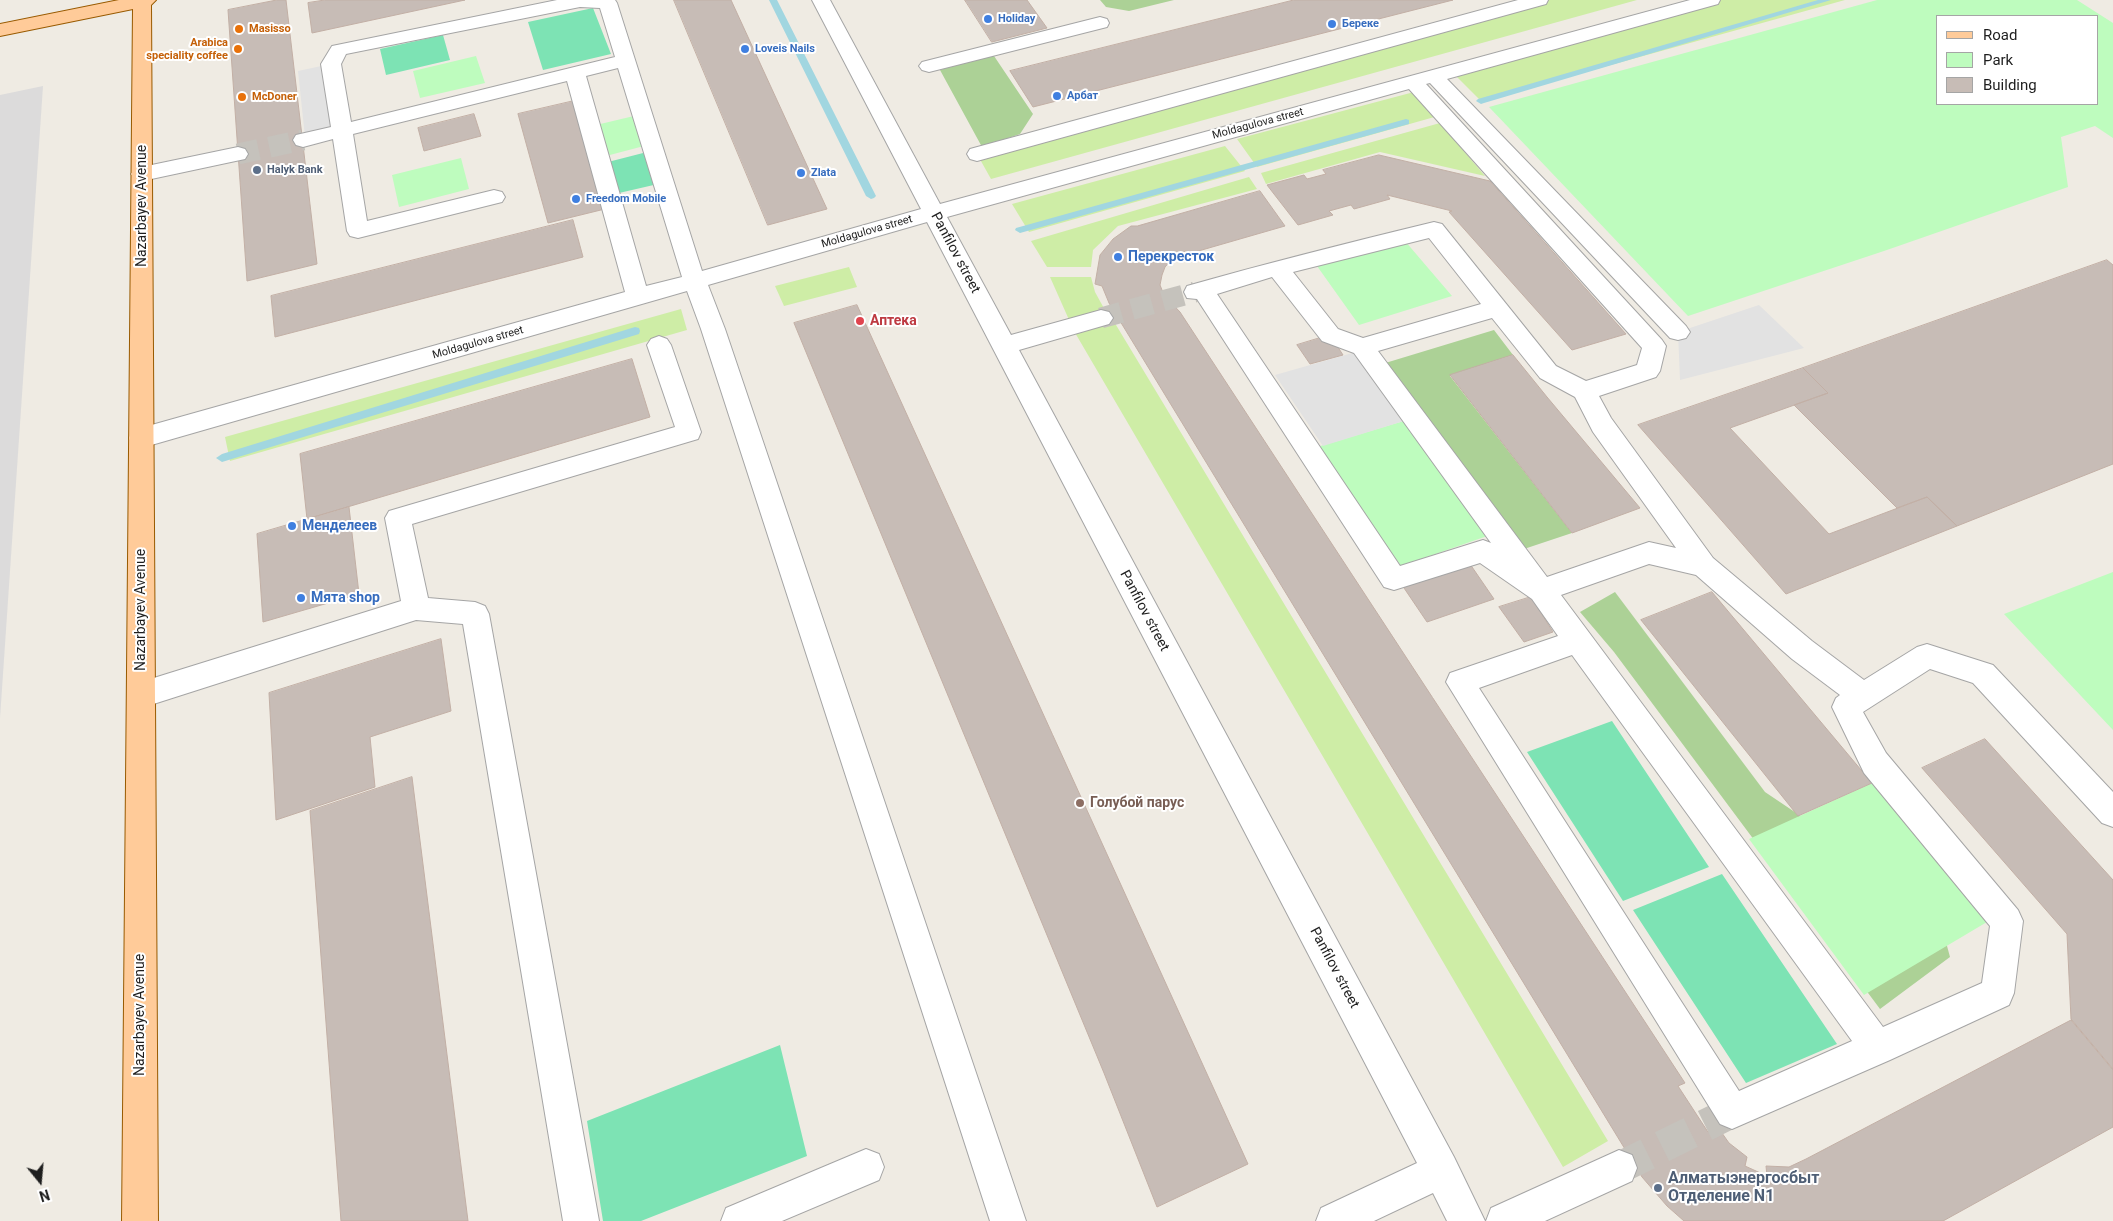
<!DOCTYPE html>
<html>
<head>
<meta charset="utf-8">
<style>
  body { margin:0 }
  #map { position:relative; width:2113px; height:1221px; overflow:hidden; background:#efebe3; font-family:Roboto,sans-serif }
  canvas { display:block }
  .legend { position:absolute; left:1936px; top:15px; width:162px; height:90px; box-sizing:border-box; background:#fff; border:1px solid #a5a5a5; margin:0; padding:6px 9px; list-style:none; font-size:15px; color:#1e1e1e }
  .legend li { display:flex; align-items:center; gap:10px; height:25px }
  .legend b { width:25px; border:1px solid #a5a5a5 }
  .north { position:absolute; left:15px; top:1156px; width:50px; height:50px; -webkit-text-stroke:4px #fff; paint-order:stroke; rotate:163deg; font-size:14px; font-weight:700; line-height:20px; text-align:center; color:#1e1e1e }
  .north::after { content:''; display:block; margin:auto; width:18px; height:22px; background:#1e1e1e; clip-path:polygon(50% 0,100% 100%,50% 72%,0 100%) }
</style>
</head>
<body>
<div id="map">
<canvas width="2113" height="1221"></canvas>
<ul class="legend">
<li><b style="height:6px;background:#ffcb99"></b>Road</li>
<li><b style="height:14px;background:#befcbe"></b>Park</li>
<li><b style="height:14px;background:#c7bcb6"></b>Building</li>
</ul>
<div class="north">N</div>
</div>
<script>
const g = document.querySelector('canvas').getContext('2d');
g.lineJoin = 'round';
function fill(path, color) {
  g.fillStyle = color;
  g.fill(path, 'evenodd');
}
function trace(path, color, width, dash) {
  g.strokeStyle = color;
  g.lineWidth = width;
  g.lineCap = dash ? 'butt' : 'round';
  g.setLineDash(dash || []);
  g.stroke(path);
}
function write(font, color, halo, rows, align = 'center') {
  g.font = font + ' Roboto,sans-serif';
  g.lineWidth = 4;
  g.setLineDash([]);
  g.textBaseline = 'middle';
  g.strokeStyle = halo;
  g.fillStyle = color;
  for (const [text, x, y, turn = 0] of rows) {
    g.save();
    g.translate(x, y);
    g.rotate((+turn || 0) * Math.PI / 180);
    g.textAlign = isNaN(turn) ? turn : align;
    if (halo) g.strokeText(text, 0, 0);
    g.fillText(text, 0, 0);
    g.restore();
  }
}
fill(new Path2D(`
  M43,86L0,718V95Z`), '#dcdbdb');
fill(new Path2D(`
  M1539,0H1637L991,179L977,154Z
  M1711,0H1845L1481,101L1451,71Z
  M1414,92L1438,116L1257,167L1237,139Z
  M1440,123L1485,176L1380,152L1266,184L1261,173Z
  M1225,146L1245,171L1029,232L1012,204Z
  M1249,177L1257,189L1118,226L1093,250L1091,267H1047L1031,241Z
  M849,267L857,287L784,306L775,286Z
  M1050,277H1091L1095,292L1106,312L1070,322Z
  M681,309L687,330L230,461L225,437Z
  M1113,320L1608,1141L1563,1167L1074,331Z`), '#ceeda6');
fill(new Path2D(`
  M1100,0H1174L1129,11L1106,7Z
  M992,53L1033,114L1020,134L982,147L940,70Z
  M1494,330L1513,355L1450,376L1572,533L1521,550L1382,364Z
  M1615,592L1765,792L1826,833L1928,876L1950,957L1880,1009L1614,652L1580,612Z`), '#acd196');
fill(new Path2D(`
  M1877,0H2077L2113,23V138L2095,126L2061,137L2068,187L1884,251L1688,316L1489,107ZM1937,16H2097V104H1937Z
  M476,56L485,83L420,98L413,71Z
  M634,116L644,146L606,156L596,125Z
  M461,158L469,189L399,207L392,175Z
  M1405,241L1452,296L1359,325L1317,266Z
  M1407,420L1493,534L1401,566L1317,447Z
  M2113,572V730L2004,614Z
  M1872,783L1987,922L1864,995L1749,839Z`), '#befcbe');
fill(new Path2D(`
  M593,8L611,54L543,70L528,22Z
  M443,35L450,60L386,75L380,49Z
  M647,152L658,184L619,193L608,162Z
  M1612,721L1709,867L1623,901L1527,752Z
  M1722,874L1837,1044L1746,1083L1633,910Z
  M780,1045L807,1156L641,1221H603L587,1121Z`), '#7de3b4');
fill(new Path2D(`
  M326,65L335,131L305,137L298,71Z
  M1759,305L1804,348L1680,380L1678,332Z
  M1356,352L1407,420L1323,446L1275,375Z`), '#e2e2e2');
fill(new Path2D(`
  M769,0H777L876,196L874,198L871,199L866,196Z
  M1818,0H1831L1484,103L1481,104L1476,101L1478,99Z
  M1406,119L1409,120V124L1020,233L1015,230L1016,228Z
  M635,327L639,328L640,331L639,334L222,462L216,458L222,454Z`), '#a1d6e0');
const building = new Path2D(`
  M277,0H286L317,264L247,281L228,10Z
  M325,0H465L312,33L308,3Z
  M674,0H731L827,209L768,225Z
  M965,0H1027L1047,28L992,42Z
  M1294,0H1453L1033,107L1010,71Z
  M574,101L609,208L548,223L518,114Z
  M474,114L481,136L424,151L418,128Z
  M1379,155L1490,181L1626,334L1572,350L1449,212L1452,211L1387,195L1390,199L1354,209L1351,205L1329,211L1333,215L1298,225L1267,185L1304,175L1307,179L1326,174L1323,170Z
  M1260,191L1285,226L1188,254L1186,251L1176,255L1165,267L1162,275L1160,285L1164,295L1180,312L1685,1083L1678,1086L1708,1132L1717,1126L1729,1143L1747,1157L1745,1166L1767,1176L1766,1166L1789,1167L1806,1159L2071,1020L2113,1070V1127L1943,1221H1684L1667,1206L1642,1177L1109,303L1102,286L1095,284L1100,255L1113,239L1131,226H1137Z
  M573,220L583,257L275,337L271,296Z
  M2107,260L2113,265V464L1957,526L1927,497L1897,508L1794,405L1828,393L1803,368Z
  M857,305L1248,1164L1157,1207L1104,1073L794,323Z
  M1330,335L1343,355L1310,364L1297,345Z
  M1513,355L1547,397L1640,508L1572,533L1450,375Z
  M632,359L650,417L307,519L300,454Z
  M1803,368L1828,393L1730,428L1829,534L1927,497L1957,526L1786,594L1638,425Z
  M349,507L359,594L263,622L257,534Z
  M1470,564L1494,599L1427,622L1402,585Z
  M1712,592L1872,783L1798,816L1641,620Z
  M1531,597L1553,632L1524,642L1499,607Z
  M441,639L451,711L370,737L375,787L276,820L269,693Z
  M1985,739L2113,880V1069L2071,1019L2067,934L1922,768Z
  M412,777L468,1221H341L310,811Z`);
fill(building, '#c7bcb6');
trace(building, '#c2afa5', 1);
trace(new Path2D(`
  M238,154L303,140
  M1101,318L1195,292`), '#c5c2bc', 21, [21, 11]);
trace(new Path2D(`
  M1619,1168L1732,1112`), '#c5c2bc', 32, [32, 16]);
const minor = new Path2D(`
  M557,0H615L617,3L702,271L921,209L812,0H830L940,204L1690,0H1720L1718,4L1447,79L1686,326L1690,332L1686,338L1678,340L1670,338L1430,83L1426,84L1662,340L1666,346L1660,371L1656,377L1599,396L1611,418L1713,558L1812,641L1864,680L1917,647L1927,644L1993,665L2113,792V827L2102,823L1973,683L1930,669L1863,712L1886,753L2018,910L2023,921L2014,993L2009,1005L1890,1060L1732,1129L1720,1124L1446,682L1450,673L1558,636L1532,599L1480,563L1394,590L1384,587L1197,299L1187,298L1184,292L1187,286C1268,263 1351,242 1434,222L1442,224L1556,366L1586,381L1637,365L1642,348L1409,89L947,217L1011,335L1101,310L1109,312L1113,318L1109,324L1019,350L1454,1157L1485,1221H1447L1433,1193L1374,1221H1316L1321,1208L1417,1163L927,222L708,285L725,329L1026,1221H990L701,329L687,291L141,448L132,445L129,438L132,431L141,428L625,292L567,81L353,134L367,221L494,190L502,192L505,197L502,202L358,238L350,236L347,231L333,139L303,147L296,145L293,140L296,135L331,127L321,64L332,46ZM580,7L600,8L615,57L351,122L341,64L346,54ZM618,68L682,277L646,286L586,76ZM1429,238L1481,304L1363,338L1338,329L1293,272ZM1272,277L1322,341L1354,353L1491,543L1483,540L1400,566L1217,294ZM1492,318L1540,378L1575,397L1593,432L1676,548L1649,542L1547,577L1378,351ZM1649,564L1696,575L1792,659L1840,695L1836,698L1832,707L1864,773L1990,926L1982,983L1883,1027L1561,595ZM1572,655L1852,1041L1739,1091L1479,688Z
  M1518,0H1548L1546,4L977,161L970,159L967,154L970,149Z
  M1100,17L1107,19L1109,23L1107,27L929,72L922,70L919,66L922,62Z
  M238,147L245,149L248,154L245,159L142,181L135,179L131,174L135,169L142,167Z
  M659,336L667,339L671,345L701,432L698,439L412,524L428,598L475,602L485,606L489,614L599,1221H563L463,624L416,620L141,708L131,704L127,695L131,686L141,682L401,601L385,518L389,511L675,427L647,345L651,339Z
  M866,1149L879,1154L884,1167L879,1180L782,1221H721L726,1208Z
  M1619,1150L1632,1155L1637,1168L1632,1181L1545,1221H1486L1491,1208Z`);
const major = new Path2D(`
  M119,0H156L151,5L158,1221H122L133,9L0,36V24Z`);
trace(minor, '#a5a5a5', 2);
trace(major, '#985a00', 2);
fill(minor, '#fff');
fill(major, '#ffcb99');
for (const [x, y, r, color] of [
  [988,19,5,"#3f7fe0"],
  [1332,24,5,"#3f7fe0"],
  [239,29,5,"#e8710a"],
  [238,49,5,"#e8710a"],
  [745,49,5,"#3f7fe0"],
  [1057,96,5,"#3f7fe0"],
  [242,97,5,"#e8710a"],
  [257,170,5,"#5c6f8a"],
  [801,173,5,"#3f7fe0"],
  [576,199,5,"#3f7fe0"],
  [1118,257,5,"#3f7fe0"],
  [860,321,5,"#e0444e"],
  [292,526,5,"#3f7fe0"],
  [301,598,5,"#3f7fe0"],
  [1080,803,5,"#8d6e63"],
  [1658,1188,5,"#5c6f8a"]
]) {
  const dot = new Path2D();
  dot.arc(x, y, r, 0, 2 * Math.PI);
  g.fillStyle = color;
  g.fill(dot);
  trace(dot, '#fff', 2);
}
write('bold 11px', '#366cbe', '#fff', [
  ["Holiday",998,19],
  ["Береке",1342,24],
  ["Loveis Nails",755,49],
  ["Арбат",1067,96],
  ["Zlata",811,173],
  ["Freedom Mobile",586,199]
], 'left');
write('bold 11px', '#c56008', '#fff', [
  ["Masisso",249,29],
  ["Arabica",228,43,"right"],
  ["speciality coffee",228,56,"right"],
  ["McDoner",252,97]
], 'left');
write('11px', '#1e1e1e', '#fff', [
  ["Moldagulova street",1258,124,-15],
  ["Moldagulova street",867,232,-16],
  ["Moldagulova street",478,343,-16]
]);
write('bold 11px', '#4e5e75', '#fff', [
  ["Halyk Bank",267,170]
], 'left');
write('14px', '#1e1e1e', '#fff', [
  ["Nazarbayev Avenue",142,206,-90],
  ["Panfilov street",955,253,62],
  ["Nazarbayev Avenue",141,610,-90],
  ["Panfilov street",1144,611,62],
  ["Panfilov street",1334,968,62],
  ["Nazarbayev Avenue",140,1015,-90]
]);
write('bold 14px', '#366cbe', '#fff', [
  ["Перекресток",1128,257],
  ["Менделеев",302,526],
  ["Мята shop",311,598]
], 'left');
write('bold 14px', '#be3a42', '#fff', [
  ["Аптека",870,321]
], 'left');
write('bold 14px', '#785e54', '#fff', [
  ["Голубой парус",1090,803]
], 'left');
write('bold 16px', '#4e5e75', '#fff', [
  ["Алматыэнергосбыт",1668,1179],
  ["Отделение N1",1668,1197]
], 'left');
</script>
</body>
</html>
